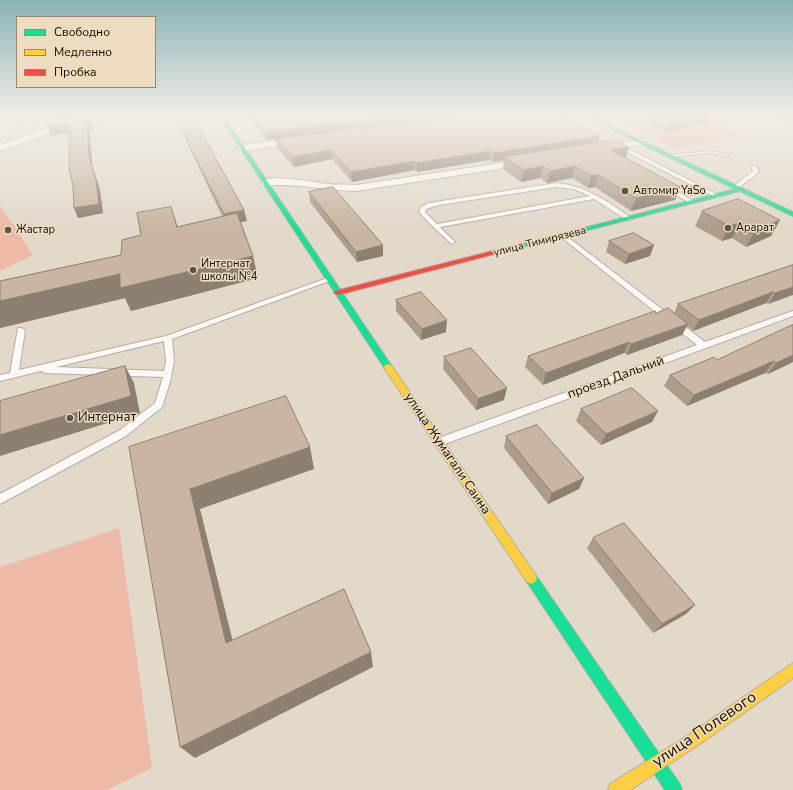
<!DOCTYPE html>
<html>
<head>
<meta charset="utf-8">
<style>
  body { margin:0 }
  #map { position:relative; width:793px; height:790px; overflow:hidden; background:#e2d9ca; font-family:"Nunito Sans",sans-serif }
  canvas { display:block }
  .legend { position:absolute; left:16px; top:16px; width:140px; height:72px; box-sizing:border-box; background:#eddcc0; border:1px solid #958975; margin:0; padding:5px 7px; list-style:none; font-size:12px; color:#120c04 }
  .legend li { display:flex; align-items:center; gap:8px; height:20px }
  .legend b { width:20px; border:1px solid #958975 }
</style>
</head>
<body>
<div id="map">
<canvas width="793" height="790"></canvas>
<ul class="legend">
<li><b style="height:5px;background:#16e098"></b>Свободно</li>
<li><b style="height:5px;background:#ffcf43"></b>Медленно</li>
<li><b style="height:5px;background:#f24e42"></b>Пробка</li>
</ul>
</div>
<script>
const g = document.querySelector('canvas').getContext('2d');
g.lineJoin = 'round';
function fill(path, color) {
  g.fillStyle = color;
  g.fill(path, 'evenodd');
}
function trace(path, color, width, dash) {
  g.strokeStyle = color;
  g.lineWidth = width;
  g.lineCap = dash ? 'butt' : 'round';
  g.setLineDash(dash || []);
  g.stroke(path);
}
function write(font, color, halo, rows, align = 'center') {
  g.font = font + ' "Nunito Sans",sans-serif';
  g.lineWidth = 3;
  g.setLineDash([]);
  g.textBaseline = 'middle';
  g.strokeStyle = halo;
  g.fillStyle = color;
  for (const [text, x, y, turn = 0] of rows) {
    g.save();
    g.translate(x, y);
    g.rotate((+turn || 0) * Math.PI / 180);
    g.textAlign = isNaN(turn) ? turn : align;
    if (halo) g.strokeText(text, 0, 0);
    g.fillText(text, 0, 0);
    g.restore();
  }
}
fill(new Path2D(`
  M571,117H579L627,141L622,142Z
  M606,117H697L740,135L679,150Z
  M0,205L33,255L0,271Z
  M119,528L152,768L107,790H0V567Z`), '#eeb9a7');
const lane = new Path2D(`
  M34,119L38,120L26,129L0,137V134L22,127Z
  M619,146H623L720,196L715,197L619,148Z
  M711,151L729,155L727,156L711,153L670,157L668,156L670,155Z
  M751,166H755L758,169V173L738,188H734V186L753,171Z
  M556,183C579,185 598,195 617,208C622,212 628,215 632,219L627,220L594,199L440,227L455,242L452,244L433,227L419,212L421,207L429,203ZM556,187L574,189L590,196L437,224L425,212L426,209L439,205Z
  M665,187H669L695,202L690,203L665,189Z
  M561,235H565L705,342L793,311V316L442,445H436L434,442L436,439L697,345L561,237Z
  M330,277L334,279L332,280L172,339L174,361L170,382L162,407L126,436L0,504V494L120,430L155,403L163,377L45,373L41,371L0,381V375L10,373L18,328H21L25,330L19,370L166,336ZM164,341L166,361L164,371L56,367Z`);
const street = new Path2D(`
  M17,117H34L67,121L100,117H132L128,120L73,125L0,151V145L58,124L36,123L18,119Z
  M301,137L306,140L304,142L242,151L237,148L242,145Z
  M642,139L645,140L647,142L645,144L604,152L599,149L604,146Z
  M527,159L532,162L531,164L356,191C330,190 304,185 278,185C272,185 265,187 261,182C268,173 316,183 328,184C337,185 347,184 356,185Z`);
const fast = new Path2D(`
  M220,117H224L391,365L392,367L391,369H385Z
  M586,117H591L793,212V216L740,191L514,249H510V247L735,189Z
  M766,117L793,120V122L768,118Z
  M531,572L535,574L680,784L682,790H665L527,582L525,578L527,574Z`);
const slow = new Path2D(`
  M388,364L391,365L535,574L537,578L535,582L531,584L527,582L385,369L384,367L385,365Z
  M793,663V678L703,742L630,790H608L610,784L693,732Z`);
const jam = new Path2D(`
  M512,246L515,248L514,249L338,295L334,293L335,291Z`);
trace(lane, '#b5aea2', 2);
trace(street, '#b5aea2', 2);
trace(fast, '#b5aea2', 2);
trace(slow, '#b5aea2', 2);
trace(jam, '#b5aea2', 2);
fill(lane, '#fbf9f7');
fill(street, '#fbf9f7');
fill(fast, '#16e098');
fill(slow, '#ffcf43');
fill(jam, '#f24e42');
fill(new Path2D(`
  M56,117H95H91L94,125V130H90L92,165L100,190L103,213L78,218L73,185L70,133L51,135L67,119L57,118Z
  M176,117H194L210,148L244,210L247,221L241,222L258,278L131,311L125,298L0,328V281L121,255L141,235L171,207L178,227L222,216L194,158Z
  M248,117H460L600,136L598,142L629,147L625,158L680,187L675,200L631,211L595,187L588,188L572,178L547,183L540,178L521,182L503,169L504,160L492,162L489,160L417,172L415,170L352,182L332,159L294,167L277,148L276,139L267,140Z
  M650,117H708L706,123L666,132L649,124Z
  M309,192L383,256L357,262L310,202Z
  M702,211L780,220L771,236L746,247L732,238L722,241L695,226Z
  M609,241L650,256L625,264L606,252Z
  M793,265L768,304L766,303L693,331L687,326L682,335L627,355L624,353L543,385L525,367L528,356L656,313H674L678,304Z
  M396,300L446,332L421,340L396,311Z
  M444,357L504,400L476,410L443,369Z
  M717,360L793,362L768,374L765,373L687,406L664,386L670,375Z
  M581,409L652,422L601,445L576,421Z
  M506,436L584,478L579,489L548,504L504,448Z
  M593,538L686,614L653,633L587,548Z`), '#ad9c8b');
fill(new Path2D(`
  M66,117H95H91L94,125V130H90L92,165L100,190L103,213L78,218L74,208L89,156L87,122L67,119Z
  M390,117H460L267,140L265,132Z
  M671,117H708L706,123L666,132Z
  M70,125L74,133L51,135L47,127Z
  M600,136L598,145L504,157V160L492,162L494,153Z
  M629,147L625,159L611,150Z
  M331,150L332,159L294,167L293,157Z
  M490,151L489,160L417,172V163Z
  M415,161V170L352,182L351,172Z
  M543,166L540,178L521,182L524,170Z
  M575,166L572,178L547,183L550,171Z
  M598,175L595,187L588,188L591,176Z
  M680,187L675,200L631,211L636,198Z
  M244,210L247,221L226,225L224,214Z
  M780,220L771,236L746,247L755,231Z
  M740,223L732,238L722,241L729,226Z
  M383,245V256L357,262L356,252Z
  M654,245L650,256L625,264L629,254Z
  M253,256L258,278L131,311L125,298L0,328V301L120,274Z
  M793,287V295L768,304L775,293Z
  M773,292L766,303L693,331L699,320Z
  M447,320L446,332L421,340L422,329Z
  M688,324L682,335L627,355L631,344Z
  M629,342L624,353L543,385L546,373Z
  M793,355V362L768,374L776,363Z
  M774,361L765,373L687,406L694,395Z
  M125,366L134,383L140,413L0,456V435Z
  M507,388L504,400L476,410L478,399Z
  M658,411L652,422L601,445L606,434Z
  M310,447L314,469L200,509L237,658L226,643L190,489Z
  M584,478L579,489L548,504L552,493Z
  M695,605L686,614L653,633L662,624Z
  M371,652L373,667L195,758L180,747Z`), '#8d7f71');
const building = new Path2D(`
  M85,117H90V121L87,122L89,156L96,180L99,204L74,208L73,185L69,169L70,125L47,127L70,118Z
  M178,117H194L210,148L244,210L224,214L191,149Z
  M253,117H390L265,132Z
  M461,117H562L600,136L494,153L490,151L417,163L415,161L351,172L331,150L293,157L276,139Z
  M614,140L629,147L611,150L680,187L636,198L598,175L591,176L575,166L550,171L543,166L524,170L504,157Z
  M333,187L383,245L356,252L309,192Z
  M738,199L780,220L755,231L740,223L729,226L702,211Z
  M171,207L177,227L237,213L253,256L120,288V274L0,301V281L121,255L122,240L141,235L137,213Z
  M634,233L654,245L629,254L609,241Z
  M793,265V287L775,293L773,292L699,320L678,304Z
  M421,292L447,320L422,329L396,300Z
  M668,308L688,324L631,344L629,342L546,373L528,356L655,311L656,313Z
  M793,325V355L776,363L774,361L694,395L670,375L714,357L717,360L783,329Z
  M471,348L507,388L478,399L444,357Z
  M125,366L131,396L0,435V401Z
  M632,388L658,411L606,434L581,409Z
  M286,396L310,447L190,489L226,643L344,589L371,652L180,747L129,447Z
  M537,425L584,478L552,493L506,436Z
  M624,523L695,605L662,624L593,538Z`);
fill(building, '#c9b5a2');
trace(building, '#8d7f71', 1);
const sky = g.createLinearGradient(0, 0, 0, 228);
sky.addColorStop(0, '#89b2b6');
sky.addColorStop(0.51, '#f2eee7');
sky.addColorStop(1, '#f2eee700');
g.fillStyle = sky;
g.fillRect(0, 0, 793, 228);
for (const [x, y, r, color] of [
  [625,191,4,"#5b5449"],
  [728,228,4,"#5b5449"],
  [8,230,4,"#5b5449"],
  [193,270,4,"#5b5449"],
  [70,418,4,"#5b5449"]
]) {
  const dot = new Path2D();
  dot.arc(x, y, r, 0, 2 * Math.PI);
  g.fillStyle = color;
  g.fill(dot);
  trace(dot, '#eddcc0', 1.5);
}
write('11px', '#120c04', '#eddcc0', [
  ["Автомир YaSo",633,191],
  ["Арарат",736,228],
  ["Жастар",16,230],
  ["Интернат",201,264],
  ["школы №4",201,277]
], 'left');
write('11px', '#120c04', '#eddcc0', [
  ["улица Тимирязева",540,242,-14]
]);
write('13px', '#120c04', '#eddcc0', [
  ["проезд Дальний",616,378,-20],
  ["улица Жумагали Саина",447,454,56]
]);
write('13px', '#120c04', '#eddcc0', [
  ["Интернат",78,418]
], 'left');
write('16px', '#120c04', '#eddcc0', [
  ["улица Полевого",705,730,-34]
]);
</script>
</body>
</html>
